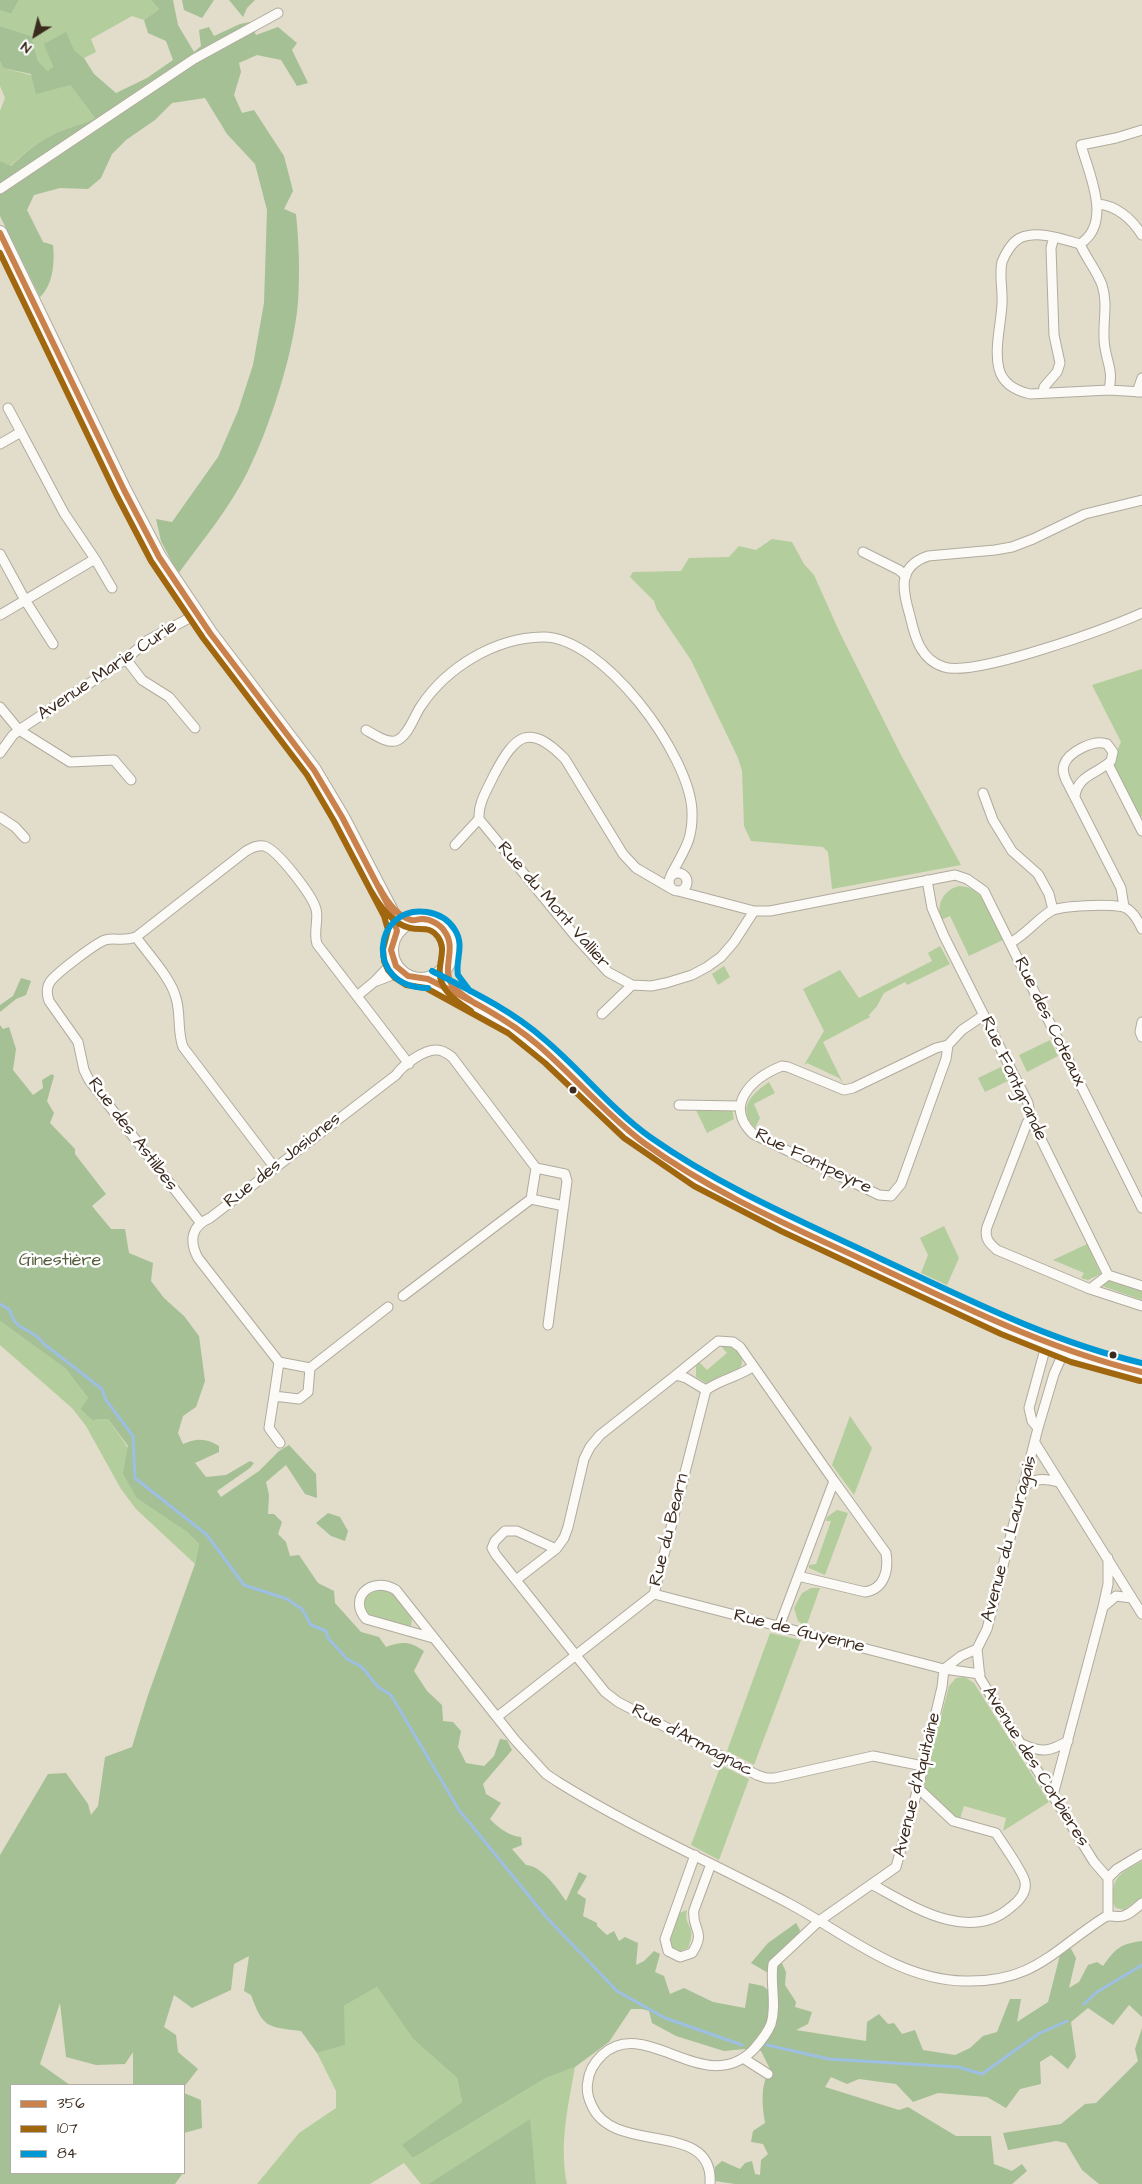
<!DOCTYPE html>
<html>
<head>
<meta charset="utf-8">
<style>
  body { margin:0 }
  #map { position:relative; width:1142px; height:2184px; overflow:hidden; background:#e2dcca; font-family:"Architects Daughter",sans-serif }
  canvas { display:block }
  .legend { position:absolute; left:10px; top:2084px; width:175px; height:90px; box-sizing:border-box; background:#fff; border:1px solid #b1aaa5; margin:0; padding:6px 9px; list-style:none; font-size:15px; color:#3b2a1e }
  .legend li { display:flex; align-items:center; gap:10px; height:25px }
  .legend b { width:25px; border:1px solid #b1aaa5 }
  .north { position:absolute; left:10px; top:10px; width:50px; height:50px; -webkit-text-stroke:4px #fff; paint-order:stroke; rotate:216deg; font-size:14px; font-weight:700; line-height:20px; text-align:center; color:#3b2a1e }
  .north::after { content:''; display:block; margin:auto; width:18px; height:22px; background:#3b2a1e; clip-path:polygon(50% 0,100% 100%,50% 72%,0 100%) }
</style>
</head>
<body>
<div id="map">
<canvas width="1142" height="2184"></canvas>
<ul class="legend">
<li><b style="height:6px;background:#ca824c"></b>356</li>
<li><b style="height:6px;background:#a0670f"></b>107</li>
<li><b style="height:6px;background:#0098d4"></b>84</li>
</ul>
<div class="north">N</div>
</div>
<script>
const g = document.querySelector('canvas').getContext('2d');
g.lineJoin = 'round';
function fill(path, color) {
  g.fillStyle = color;
  g.fill(path, 'evenodd');
}
function trace(path, color, width, dash) {
  g.strokeStyle = color;
  g.lineWidth = width;
  g.lineCap = dash ? 'butt' : 'round';
  g.setLineDash(dash || []);
  g.stroke(path);
}
function write(font, color, halo, rows, align = 'center') {
  g.font = font + ' "Architects Daughter",sans-serif';
  g.lineWidth = 5;
  g.setLineDash([]);
  g.textBaseline = 'middle';
  g.strokeStyle = halo;
  g.fillStyle = color;
  for (const [text, x, y, turn = 0] of rows) {
    g.save();
    g.translate(x, y);
    g.rotate((+turn || 0) * Math.PI / 180);
    g.textAlign = isNaN(turn) ? turn : align;
    if (halo) g.strokeText(text, 0, 0);
    g.fillText(text, 0, 0);
    g.restore();
  }
}
fill(new Path2D(`
  M19,0H151L159,9L144,20L132,16L91,39L96,52L84,58L74,50L45,44L53,68L48,71L38,61L31,36L0,26V10L11,14Z
  M0,61L3,68L70,85L95,118C85,124 76,125 66,129C45,136 26,151 10,166L0,161V111L5,98L0,86Z
  M772,539L792,542L804,564L814,575L839,631L901,755L961,865L832,889L828,852L823,847L751,841L744,826L742,771L738,758L691,660L657,610L654,601L630,577L633,572L681,571L689,558L729,557L739,546L756,550Z
  M1142,669V816L1140,817L1111,764L1121,742L1092,685Z
  M959,886C985,886 994,920 1003,940L969,956L950,916L941,920C936,905 943,890 959,886Z
  M940,946L950,964L907,985L905,982L884,993L877,1006L869,1015L870,1017L823,1042L843,1083L839,1078L807,1063L804,1065L824,1031L803,989L840,970L859,998L932,961L928,953Z
  M724,966L730,977L718,985L712,974Z
  M1050,1040L1058,1056L1027,1072L1019,1055Z
  M1001,1067L1008,1081L985,1092L978,1078Z
  M769,1082L775,1093L754,1104L760,1118L755,1128C736,1108 752,1094 769,1082Z
  M732,1109L734,1119L707,1133L696,1110Z
  M944,1226L959,1258L947,1285L921,1273L928,1255L920,1238Z
  M1087,1244L1101,1274L1088,1280L1081,1278L1084,1273L1053,1260Z
  M1111,1280L1142,1291V1300L1102,1286L1107,1281Z
  M0,1321L66,1369L88,1398L80,1409L92,1420L108,1419L186,1531L199,1544L195,1564L136,1509L121,1489L86,1426L72,1408L0,1345Z
  M727,1345C735,1348 748,1360 739,1369C736,1372 731,1372 728,1373C720,1375 714,1381 706,1383L696,1377V1366L699,1362L707,1370L727,1353L721,1346Z
  M850,1416L872,1448L854,1495L832,1465Z
  M837,1510L848,1513L825,1575L809,1568V1565L816,1564L831,1521H826L827,1517Z
  M380,1588L392,1593L412,1618L411,1626H405L369,1616C359,1603 366,1593 380,1588Z
  M811,1588H820L806,1627L798,1621L794,1608L802,1593Z
  M770,1633L801,1640L754,1765L727,1751Z
  M965,1677L974,1683L1049,1802L1003,1831L1006,1818L964,1806L960,1819L953,1816L926,1789L924,1783L949,1686L956,1678Z
  M721,1765L749,1779L719,1860L691,1845Z
  M1142,1861V1897L1124,1910L1116,1908C1113,1904 1113,1902 1113,1897C1112,1874 1126,1871 1142,1861Z
  M687,1910C683,1928 698,1924 688,1948L678,1952L672,1949L669,1938L679,1913Z
  M377,1987L413,2039L457,2078L462,2102L403,2145L413,2158L546,2078L575,2067C568,2106 559,2145 567,2184H536L529,2120L428,2184H421L404,2163L370,2184H257L299,2133L336,2108V2091L317,2053L344,2045V2006Z`), '#b3ce9c');
fill(new Path2D(`
  M0,0H19L11,14L0,10Z
  M151,0H173L178,25L194,52L201,46L199,30L209,27L214,36L240,24L250,22L256,35L278,27L297,43L292,50L308,83L297,86L281,60L257,55L239,63L241,72L234,95L242,113L254,110L284,156L293,191L284,209L296,214C299,243 300,272 298,302C294,352 270,427 247,473C229,509 202,541 178,574L161,541L156,519L172,522L218,457L238,411L253,365L264,303L267,210L255,164L227,134L205,98L172,103L155,120L126,140L112,154L101,178L88,189L60,188L34,195L27,210L43,242L53,245C55,262 53,285 40,297L0,216V161L11,166C26,151 45,136 66,129C76,125 85,124 95,118L70,85L36,94L31,74L3,68L0,61V26L31,36L38,61L48,71L53,67L44,44L66,32L74,50L84,58L94,74L116,93L147,78L173,60L166,41L148,33L144,20L159,9Z
  M182,0H214L202,18L184,10Z
  M229,0H255L247,8L243,17Z
  M21,978L31,981L26,995L16,999L0,1012V1005L13,996Z
  M0,1025L3,1029L9,1027L16,1049L13,1070L33,1095L43,1088L42,1080L52,1074L54,1076L47,1101L54,1113L50,1123L75,1149V1154L106,1194L92,1206L111,1229H125L129,1253L153,1263L151,1281L164,1298L184,1316L199,1336L205,1381L196,1407L183,1416L178,1433L183,1444C197,1438 206,1438 219,1446V1452L195,1463L206,1477L226,1475L250,1461L254,1463L250,1468L217,1491L221,1497L259,1471L279,1451L289,1445L316,1474L317,1498L305,1494L286,1465L266,1482L269,1495L268,1514H274L282,1522L278,1534L286,1542L290,1556L299,1555L318,1583L334,1591L335,1603L361,1632L379,1637L386,1647C402,1641 410,1641 424,1651L414,1671L427,1691L442,1705L443,1721L453,1722L461,1731L458,1747L466,1763L484,1766L494,1756L500,1739L507,1740L512,1750L483,1784L486,1794L501,1803L490,1819C497,1827 511,1837 521,1837L522,1845L512,1849L526,1865C542,1866 557,1888 566,1901L579,1872L587,1876L577,1893L586,1899L583,1916L597,1923V1926L607,1935L614,1931L619,1941L625,1937L638,1943L636,1965L644,1961L654,1951L660,1954L655,1972L664,1976L670,1994L684,1988L713,2002L745,2008L749,1983L763,1986L778,1998L775,1977L751,1963L768,1943L796,1923L800,1930L796,1945L780,1959L786,1972L785,1985L796,2002L795,2007L812,2012L808,2024L796,2030L866,2041L867,2022L879,2014L888,2024L894,2023L902,2034L915,2030L923,2050L955,2055L970,2048L983,2036L997,2032L1010,1999H1021L1017,2022L1048,2002L1060,1955L1070,1947L1076,1958L1069,1988L1079,1982L1088,1965L1097,1962L1103,1966C1116,1948 1120,1944 1142,1941V2017L1129,2005L1113,2025L1088,2008L1071,2022L1076,2057L1068,2069L1051,2055L1040,2062L1041,2084L1020,2089L1006,2108L987,2097L938,2093L913,2102L896,2084L859,2079L847,2084L831,2077L825,2087L899,2110L908,2107L956,2136H991L994,2164L1012,2171L1022,2164L1027,2171L1012,2184H735L715,2181V2167L722,2161L740,2169L745,2163L752,2161L755,2174L760,2175L761,2160L768,2154L763,2144L751,2142L753,2131L765,2123C762,2104 760,2086 770,2069L761,2051L745,2049L724,2051L676,2036L652,2023L649,2011L642,2009H631L609,2042L575,2067L546,2078L413,2158L402,2145L462,2102L457,2078L413,2039L377,1987L344,2006L345,2045L317,2053L301,2031C267,2027 263,2028 251,1995L244,1991L249,1956L234,1964L231,1990L192,2008L174,1995L164,2027L176,2035L178,2052L198,2069L184,2087L133,2085V2052L125,2064L96,2065L66,2057L60,2003L40,2064L70,2085H11V2173H183L175,2184H0V1855L48,1774L66,1773L88,1804L91,1815L98,1806L105,1757L132,1747L147,1698L195,1564L199,1544L186,1531L137,1498L123,1474L128,1446L108,1419L92,1420L80,1409L88,1398L66,1369L0,1321Z
  M328,1513L340,1517L348,1531L345,1541L331,1536L316,1523Z
  M1142,2028V2184H1099L1082,2170L1066,2143L1056,2141L1008,2150L1003,2133L1061,2124L1085,2104L1096,2103L1138,2061L1135,2049Z
  M184,2093L201,2100L202,2128L184,2133Z
  M530,2119L536,2184H428Z`), '#a4c094');
trace(new Path2D(`
  M0,1304L10,1310C15,1333 33,1327 44,1344L102,1389L106,1400L133,1436L135,1478L207,1535L244,1585L287,1599L302,1609L311,1625L326,1631L328,1638L347,1659L362,1667L378,1687L391,1695L459,1810L547,1918L617,1991L665,2018L742,2045
  M1084,2004L1097,1992L1142,1965
  M767,2045L829,2059L958,2067L982,2074L1038,2034L1067,2021`), '#9dbfe2', 3);
const street = new Path2D(`
  M1142,130L1116,138L1081,145C1089,174 1113,223 1080,244C1062,239 1038,230 1020,238C1012,242 1005,254 1002,262C999,275 1003,291 1002,304C1001,324 994,349 999,369C1003,384 1017,391 1030,394L1109,390L1142,392
  M0,189L194,59L278,13
  M1097,204C1116,205 1132,219 1142,235
  M1080,244C1086,258 1097,271 1102,285C1109,306 1101,327 1105,348C1108,366 1113,370 1109,390
  M1137,392L1142,378
  M1043,393L1044,387L1057,372L1060,363L1054,335L1051,248L1054,237
  M8,408L21,432
  M0,444L21,432L64,513L95,559L0,615
  M1142,500L1085,514L1033,539L1012,547L995,550L928,556C896,567 903,591 910,616C915,638 921,660 944,667C976,677 1108,628 1142,613
  M863,552L899,570L906,576
  M0,554L25,600L53,644
  M95,559L112,588
  M126,659L142,680L169,697L195,728
  M0,707L19,730L70,762L114,760L131,780
  M366,730C375,735 389,745 398,740C409,734 414,716 421,706C447,667 495,638 542,637C602,635 690,755 692,811C693,841 684,850 671,875
  M0,753L13,735L22,728L126,659L148,640L197,614
  M1108,764L1142,831
  M983,793L993,820L1012,851L1038,874L1049,894L1053,910
  M1075,796C1078,775 1097,774 1111,761L1113,752L1107,744C1094,739 1068,752 1064,765C1062,771 1064,775 1066,780L1121,888L1124,907
  M0,817L15,827L25,838
  M455,845L479,819
  M669 882a9 9 0 1 1 18 0a9 9 0 1 1-18 0Z
  M927,880L932,908L944,936L1028,1103L1031,1119L1108,1275
  M672,889L636,868L623,854L565,759C529,722 515,735 494,775C487,790 478,803 479,819L576,937L608,972L632,985L651,986L666,983L692,975L707,967L721,957L734,942L754,911
  M678,891L754,911H770L955,875L967,879L984,891L1142,1208
  M136,937C148,954 171,978 176,998C181,1014 177,1031 183,1047L275,1168
  M1010,943C1026,935 1041,915 1053,910C1065,906 1120,902 1129,910C1135,915 1139,922 1142,929
  M377,981L400,972
  M357,996L374,982L393,962
  M602,1014L632,985
  M1142,1022L1140,1032L1142,1037
  M948,1045L936,1048L853,1088L844,1090L788,1067L782,1066C752,1078 723,1105 753,1134L879,1195L891,1196L901,1184L946,1059L948,1045L962,1030L984,1015
  M679,1105L740,1106
  M1031,1119L1027,1123L987,1227C984,1238 989,1243 997,1250L1090,1289
  M200,1222L89,1080L84,1070L78,1042L49,1001C47,995 46,988 50,982C55,974 96,943 105,940C115,937 122,942 136,937L246,851C252,848 256,845 264,846C277,849 312,895 316,909C319,920 313,932 317,944L409,1064
  M1108,1275L1090,1289L1142,1306
  M1108,1275L1142,1286
  M403,1296L531,1199
  M548,1325L567,1181L565,1174L536,1168L531,1199L564,1206
  M279,1362L198,1258C189,1241 191,1226 210,1218L396,1075C403,1065 424,1049 437,1050C443,1050 448,1054 452,1057L536,1168
  M279,1362L310,1368L308,1392L299,1399L274,1396Z
  M752,1367C738,1377 721,1379 706,1390L686,1378L676,1375L718,1341L733,1342L740,1347L834,1481L779,1627
  M310,1368L388,1307
  M274,1396L269,1428L280,1443
  M1038,1428L1032,1421L1029,1408L1047,1342
  M1035,1443L1142,1614
  M1022,1488C1035,1478 1043,1478 1058,1482
  M556,1549L564,1538L568,1527L584,1459L590,1447L600,1435L676,1375
  M798,1576L865,1592C884,1589 889,1571 886,1553L834,1481
  M516,1580L556,1549L517,1531H505L495,1541L492,1548L496,1555L605,1692L618,1702L757,1775L766,1778H775L873,1756L923,1766
  M654,1594L944,1669L980,1674
  M1103,1607L1116,1596L1132,1598
  M433,1638L366,1619C348,1599 370,1575 396,1590L515,1740L546,1774L558,1782C632,1828 713,1863 790,1904C844,1933 899,1980 964,1981C1034,1983 1053,1950 1105,1917C1110,1914 1117,1918 1123,1916C1131,1914 1136,1908 1142,1903
  M977,1649L987,1629L1038,1428L1054,1374L1065,1349
  M977,1649L980,1678L1094,1862L1108,1878
  M944,1669L961,1656L977,1649
  M497,1717L654,1594L706,1390
  M1022,1744C1042,1753 1049,1752 1068,1741
  M1053,1795L1103,1607L1108,1584V1558
  M695,1855L665,1939L668,1951L680,1957L692,1953C707,1930 691,1930 694,1910L711,1864
  M873,1885C912,1906 969,1944 1011,1907C1019,1901 1027,1893 1025,1882C1024,1873 1002,1843 996,1833L953,1821L918,1788
  M1108,1916V1878L1117,1869L1142,1854
  M743,2058L768,2074
  M710,2184C715,2119 614,2156 592,2106C588,2098 586,2090 588,2081C589,2070 595,2062 602,2055C646,2014 705,2100 754,2049C761,2041 767,2034 771,2024C777,2005 770,1983 773,1964L819,1921L896,1867L918,1788L942,1687L944,1669`);
const primary = new Path2D(`
  M0,233L124,490L159,557L210,633L314,770L342,817L380,890L392,913L397,931
  M391 950a30 30 0 1 1 60 0a30 30 0 1 1-60 0Z
  M428,979C465,998 506,1017 538,1045C574,1076 604,1114 644,1143C714,1194 795,1228 874,1265C957,1304 1051,1354 1142,1372`);
trace(street, '#b0ab9e', 11);
trace(primary, '#b0ab9e', 16);
trace(street, '#fbfaf7', 9);
trace(primary, '#fbfaf7', 14);
trace(new Path2D(`
  M0,233L124,490L159,557L210,633L314,770L342,817L392,913L397,931L391,950L396,966L408,976L428,979C466,998 505,1017 538,1045C574,1076 605,1114 644,1143C714,1194 795,1228 874,1265C962,1306 1047,1349 1142,1372
  M379,887C386,900 396,916 411,920C415,921 418,919 422,919C431,919 441,925 445,932C457,949 441,968 452,985C458,993 468,998 476,1004`), '#ca824c', 6);
trace(new Path2D(`
  M0,253L116,494L151,561L203,638L307,775L334,821L384,916L388,930L383,949L384,961L388,970L395,978L406,985L426,988L508,1033L545,1063L624,1138L694,1186L781,1231L1001,1334L1071,1362L1140,1381
  M371,891C380,906 392,924 410,928C421,931 429,925 438,937C445,947 441,956 440,967C437,989 455,1000 471,1011`), '#a0670f', 6);
trace(new Path2D(`
  M432,971C471,991 511,1010 544,1039C581,1070 611,1109 650,1137C721,1187 801,1221 879,1258C965,1298 1049,1341 1142,1363
  M428,988C363,988 373,904 427,912C439,914 449,920 455,930C465,946 455,960 458,975L470,991`), '#0098d4', 6);
for (const [x, y, r, color] of [
  [573,1090,4.5,"#3b2a1e"],
  [1113,1355,4.5,"#3b2a1e"]
]) {
  const dot = new Path2D();
  dot.arc(x, y, r, 0, 2 * Math.PI);
  g.fillStyle = color;
  g.fill(dot);
  trace(dot, '#fff', 2);
}
write('18px', '#3b2a1e', '#fff', [
  ["Avenue Marie Curie",108,671,-34],
  ["Rue du Mont Vallier",553,906,49],
  ["Rue des Coteaux",1049,1022,64],
  ["Rue Fontgrande",1013,1079,65],
  ["Rue des Astilbes",132,1135,53],
  ["Rue des Jasiones",283,1161,-38],
  ["Rue Fontpeyre",813,1162,26],
  ["Rue du Bearn",670,1530,-76],
  ["Avenue du Lauragais",1010,1539,-75],
  ["Rue de Guyenne",799,1632,14],
  ["Rue d'Armagnac",692,1741,28],
  ["Avenue des Corbieres",1035,1767,58],
  ["Avenue d'Aquitaine",918,1785,-76]
]);
write('18px', '#57603d', '#fff', [
  ["Ginestière",60,1261]
]);
</script>
</body>
</html>
